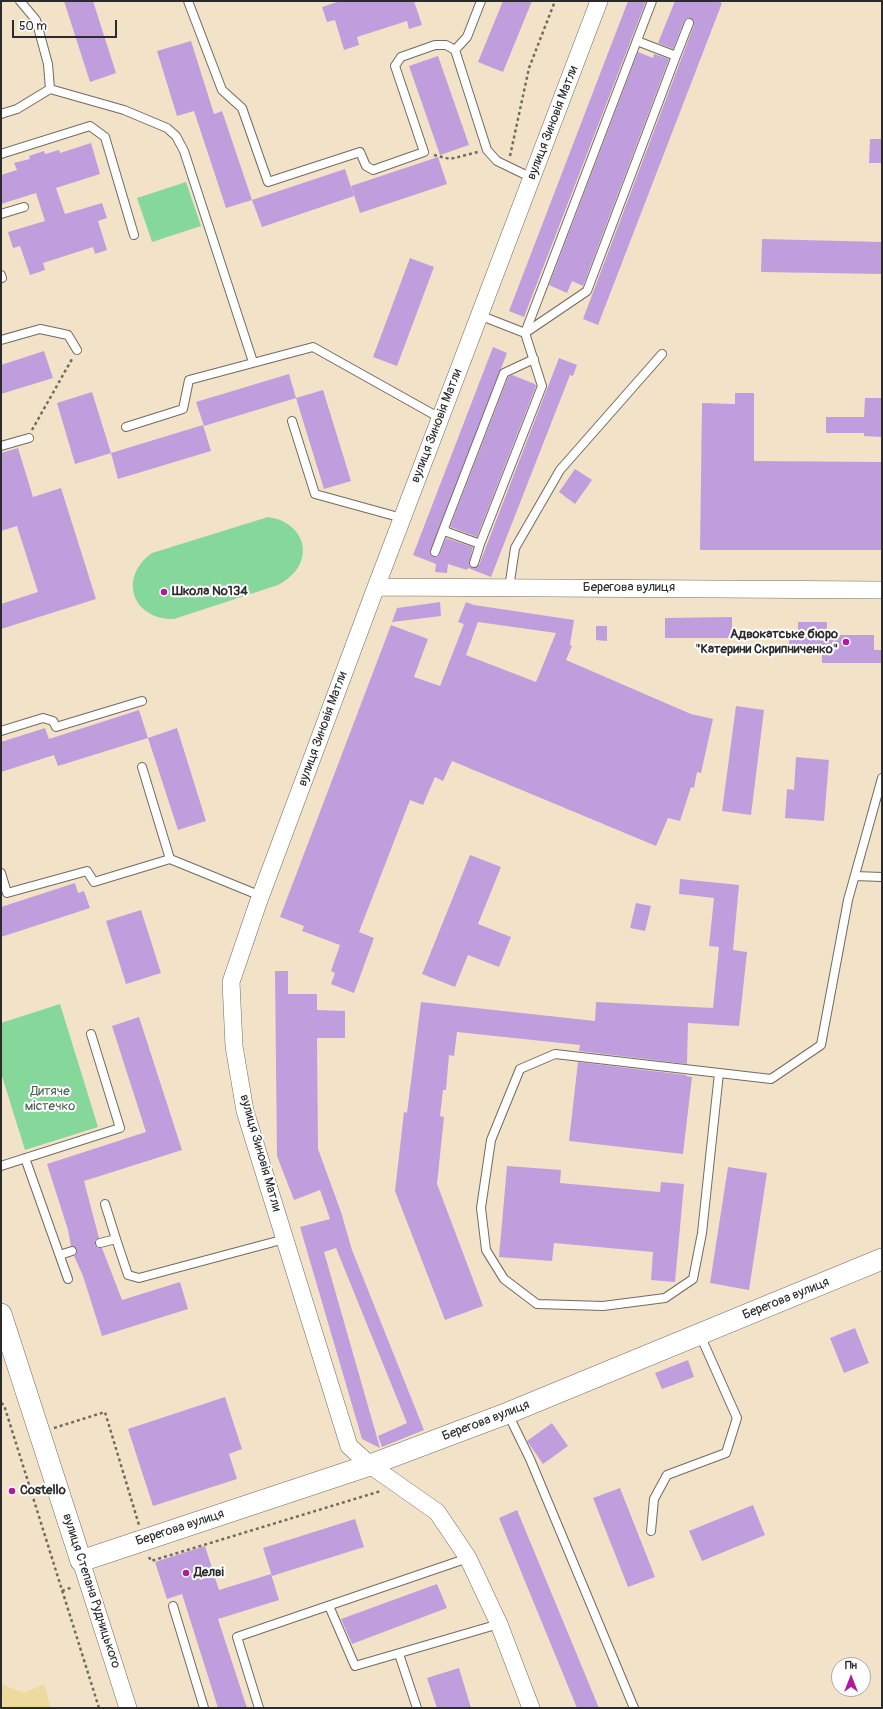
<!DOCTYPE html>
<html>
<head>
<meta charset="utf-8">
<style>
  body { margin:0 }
  #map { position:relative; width:883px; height:1709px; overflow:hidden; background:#f2e3c8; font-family:Pangolin,sans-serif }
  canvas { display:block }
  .frame { position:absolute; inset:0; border:2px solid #2b2b2b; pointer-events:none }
  .north { position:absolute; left:831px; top:1657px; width:40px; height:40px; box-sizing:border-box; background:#fff; border:1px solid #aaa; border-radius:50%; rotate:0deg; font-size:11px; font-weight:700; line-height:16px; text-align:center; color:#2b2b2b }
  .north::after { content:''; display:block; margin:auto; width:14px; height:18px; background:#b5179e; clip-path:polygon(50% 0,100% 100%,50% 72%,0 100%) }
  .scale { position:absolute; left:12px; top:20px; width:105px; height:18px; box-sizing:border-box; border:2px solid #2b2b2b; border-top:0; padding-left:5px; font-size:12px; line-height:14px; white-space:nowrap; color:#2b2b2b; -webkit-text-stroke:3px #fff; paint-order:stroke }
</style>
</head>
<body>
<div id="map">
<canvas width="883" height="1709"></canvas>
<div class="frame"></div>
<div class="north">Пн</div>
<div class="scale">50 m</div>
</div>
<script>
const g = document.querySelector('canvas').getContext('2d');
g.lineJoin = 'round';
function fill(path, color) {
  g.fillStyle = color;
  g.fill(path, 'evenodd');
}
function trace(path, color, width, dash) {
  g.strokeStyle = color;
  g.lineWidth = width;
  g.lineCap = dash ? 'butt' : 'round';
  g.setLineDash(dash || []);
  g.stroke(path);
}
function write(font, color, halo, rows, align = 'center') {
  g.font = font + ' Pangolin,sans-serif';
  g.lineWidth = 4;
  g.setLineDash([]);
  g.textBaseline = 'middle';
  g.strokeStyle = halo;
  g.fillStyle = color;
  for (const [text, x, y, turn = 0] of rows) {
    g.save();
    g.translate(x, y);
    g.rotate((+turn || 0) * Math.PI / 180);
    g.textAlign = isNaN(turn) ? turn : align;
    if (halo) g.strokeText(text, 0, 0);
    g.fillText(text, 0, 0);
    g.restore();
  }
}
fill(new Path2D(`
  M186,182L201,226L152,242L137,198Z
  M268,517C309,523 316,566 278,585L174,619C132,620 118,577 152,553Z
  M60,1004L98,1127L25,1150L1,1073V1023Z`), '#86d89a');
fill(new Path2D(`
  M1,1684L24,1693L44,1684L51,1708H3Z`), '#eeda9e');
fill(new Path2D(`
  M64,1H93L116,73L90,82Z
  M340,1H414L422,25L409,29L407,21L357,37L359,45L344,50L335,20L327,22L322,7Z
  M503,1H532L503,72L478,62Z
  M628,1H646L524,317L509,311Z
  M675,1H716L722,3L598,325L583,319L694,25L691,18L685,19L673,49L658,43Z
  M191,41L214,114L222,111L252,200L226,208L194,111L177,116L157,51Z
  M638,52L653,58L654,54L669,59L583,286L572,281L567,293L549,285Z
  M438,56L469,145L440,155L409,66Z
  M870,139H882V163H869Z
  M91,143L100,174L56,188L65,214L102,203L107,218L98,221L107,250L95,254L93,247L43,263L45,270L30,275L20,246L13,248L8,232L45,221L36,193L1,204V175L17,170L14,163L30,159L29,156L44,151L45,154L59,150L60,153Z
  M438,157L447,184L360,213L351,186Z
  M345,169L354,196L262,227L252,200Z
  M762,239L882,242V274L761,272Z
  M410,258L434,267L397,366L373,357Z
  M493,347L507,353L430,553L433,557L439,556L446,538L473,547L469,564L473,568L479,565L559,358L577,365L573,376L570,375L491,577L468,568L467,570L448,564L447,573L435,572L436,564L413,555Z
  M44,351L53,378L1,394V365Z
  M289,374L296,398L204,426L196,402Z
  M512,375L535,384L536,386L477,537L450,527L508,377Z
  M323,390L351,481L324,489L296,398Z
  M92,392L111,453L75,464L57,403Z
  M735,393H754V461L882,462V550H700L702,403L735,404Z
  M865,398H882V437L864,436V433H826V417H864Z
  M203,425L211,451L118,479L111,453Z
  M18,448L33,497L61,488L96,599L1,629V604L38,592L17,526L1,531V453Z
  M575,469L592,480L575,504L559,492Z
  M440,602L441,616L392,622L397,608Z
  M466,602L474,605L574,620L570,645L572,646L566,660L691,714L713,719L701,773L697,772L694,788L691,787L680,821L668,818L656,846L452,761L443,781L435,777L423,805L410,800L359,932L374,938L354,993L331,984L335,973L331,971L340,945L302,931L304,926L280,917L391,625L428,639L414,677L440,686L464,624L458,622ZM478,622L556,633L536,682L466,655Z
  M732,617V638H665V618Z
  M798,622H827V635H874V650H882V663H822V650H789V631H798Z
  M596,626H607V641L596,640Z
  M736,706L764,710L751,815L722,811Z
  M139,710L148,738L58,766L54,755L1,772V742L45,728L49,739Z
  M177,728L206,821L178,830L148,738Z
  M796,757L829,760L824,821L785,818L787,789L794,790Z
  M470,855L501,867L478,924L511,937L499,967L468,955L455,987L422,974Z
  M680,879L739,885L733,950L747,952L739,1026L688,1023L687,1064L579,1051L580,1045L457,1032L454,1056L449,1055L446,1090H443L440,1116L444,1117L437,1184L483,1306L445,1320L395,1191L404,1112L407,1113L421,1002L595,1021L596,1002L713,1008L719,947L709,946L714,898L679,894Z
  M75,883L78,893L84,891L90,908L1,937V907Z
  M636,903L651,906L645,931L630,928Z
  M141,910L161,973L126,984L106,921Z
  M275,971H288V994H317V1010L345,1011V1038H317L318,1149L341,1212L352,1250L424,1430L382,1447L378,1436L407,1423L336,1248L324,1252L380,1448L362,1439L300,1227L330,1219L320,1190L294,1200L277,1156Z
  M139,1017L182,1150L84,1181L99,1238L95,1241V1245L98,1248H102L122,1300L180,1282L188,1309L102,1336L83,1276L74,1256L77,1250L75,1247L71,1246L68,1230L47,1164L146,1132L112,1026Z
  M578,1062L686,1075V1076L692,1077L683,1154L569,1141Z
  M507,1166L561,1170L560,1183L660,1192L661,1182L684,1184L675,1282L651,1280L653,1252L554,1243L552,1261L499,1257Z
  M728,1167L767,1173L749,1290L710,1283Z
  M855,1328L869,1363L844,1373L830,1338Z
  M688,1360L694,1377L662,1389L655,1373Z
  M225,1397L242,1449L229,1454L237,1479L153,1506L128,1429Z
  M552,1423L568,1446L543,1464L527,1441Z
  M620,1488L655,1577L628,1587L593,1498Z
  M753,1505L765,1535L702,1561L689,1531Z
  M517,1510L599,1708H577L499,1518Z
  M355,1519L364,1547L272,1576L263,1548Z
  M205,1546L219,1590L271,1574L279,1600L218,1619L247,1708H218L182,1594L167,1599L155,1562Z
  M437,1584L447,1608L352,1644L341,1619Z
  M459,1668L471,1708H437L427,1678Z`), '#c09ede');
const service = new Path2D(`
  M188,1L222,90L242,108L268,182L360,152L366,166L373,170L424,152L395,66L401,57L435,45H446L455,50
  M481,1L467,37L455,50L487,150L497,161L532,178
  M676,56L689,23
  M50,89L124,110L167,128L176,136L184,151L253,362
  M1,114L17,109L50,89L48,64L36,20L20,1
  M1,154L90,126L105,137L134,235
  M1,214L24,207
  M1,275L2,278
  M479,315L525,333L652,1
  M1,340L40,329L68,335L77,350
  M534,359L504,373L444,528L447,532L480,544L542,386L525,333L587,291L676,56L637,41
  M292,421L315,494L402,518
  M126,427L183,409L189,380L313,347L440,418
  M1,446L29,438
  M435,552L444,528
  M474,563L480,544
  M509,588L515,548L560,470L662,354
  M1,731L43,718L53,721L56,727L142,701
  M142,767L170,859L261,896
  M1,873L7,893L87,871L94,882L170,859
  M855,876L882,877
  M719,1073L702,1233L693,1279L665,1298L603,1306L537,1304L504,1279L486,1250L481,1208L491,1140L520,1069L555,1054L771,1079L821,1045L848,900L882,778
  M25,1158L68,1279
  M1,1166L120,1128L91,1034
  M116,1239L128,1275L139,1278L285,1239
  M100,1243L116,1239L105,1204
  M60,1255L72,1251
  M508,1414L530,1459L634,1708
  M651,1531L654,1499L667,1475L726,1453L737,1418L700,1335
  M173,1606L204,1708
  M329,1606L355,1666L499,1624
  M399,1654L417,1708
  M259,1708L237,1637L468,1558`);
const minor = new Path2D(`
  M376,587L882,590
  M81,1561L128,1708
  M531,1708L499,1624L468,1558L437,1512L370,1465L349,1446L245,1111L234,1046L231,982L258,903L376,587L599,1`);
const tertiary = new Path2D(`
  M1,1314L81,1561L370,1465L508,1413L882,1259`);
trace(service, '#716b62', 10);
trace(minor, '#716b62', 18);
trace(tertiary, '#716b62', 22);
trace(new Path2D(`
  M434,155L450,159L478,152
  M510,156L529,68L555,1
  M32,430L72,359
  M1,1403L4,1405L99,1708
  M54,1428L105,1412L139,1525
  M149,1557L151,1561L381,1491
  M62,1591L73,1587`), '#716b62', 2.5, [3, 3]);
trace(service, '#fff', 8);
trace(minor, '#fff', 17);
trace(tertiary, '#fff', 21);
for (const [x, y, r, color] of [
  [164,592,4,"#b5179e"],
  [846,642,4,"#b5179e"],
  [12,1491,4,"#b5179e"],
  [186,1573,4,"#b5179e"]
]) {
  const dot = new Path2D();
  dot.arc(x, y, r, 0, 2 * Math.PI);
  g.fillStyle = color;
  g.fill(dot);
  trace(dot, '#fff', 1.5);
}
write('13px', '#2b2b2b', '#fff', [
  ["вулиця Зиновія Матли",553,123,-69],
  ["вулиця Зиновія Матли",437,426,-69],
  ["Берегова вулиця",629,588],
  ["вулиця Зиновія Матли",323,729,-70],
  ["вулиця Зиновія Матли",260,1153,74],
  ["Берегова вулиця",786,1299,-22],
  ["Берегова вулиця",486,1421,-21],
  ["Берегова вулиця",180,1528,-18],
  ["вулиця Степана Рудницького",91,1591,72]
]);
write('bold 13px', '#2b2b2b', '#fff', [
  ["Школа №134",172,592],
  ["Адвокатське бюро",838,635,"right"],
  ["\"Катерини Скрипниченко\"",838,650,"right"],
  ["Costello",20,1491],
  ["Делві",194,1573]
], 'left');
write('13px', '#465f4c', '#fff', [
  ["Дитяче",50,1092],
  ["містечко",50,1107]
]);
</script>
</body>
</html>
